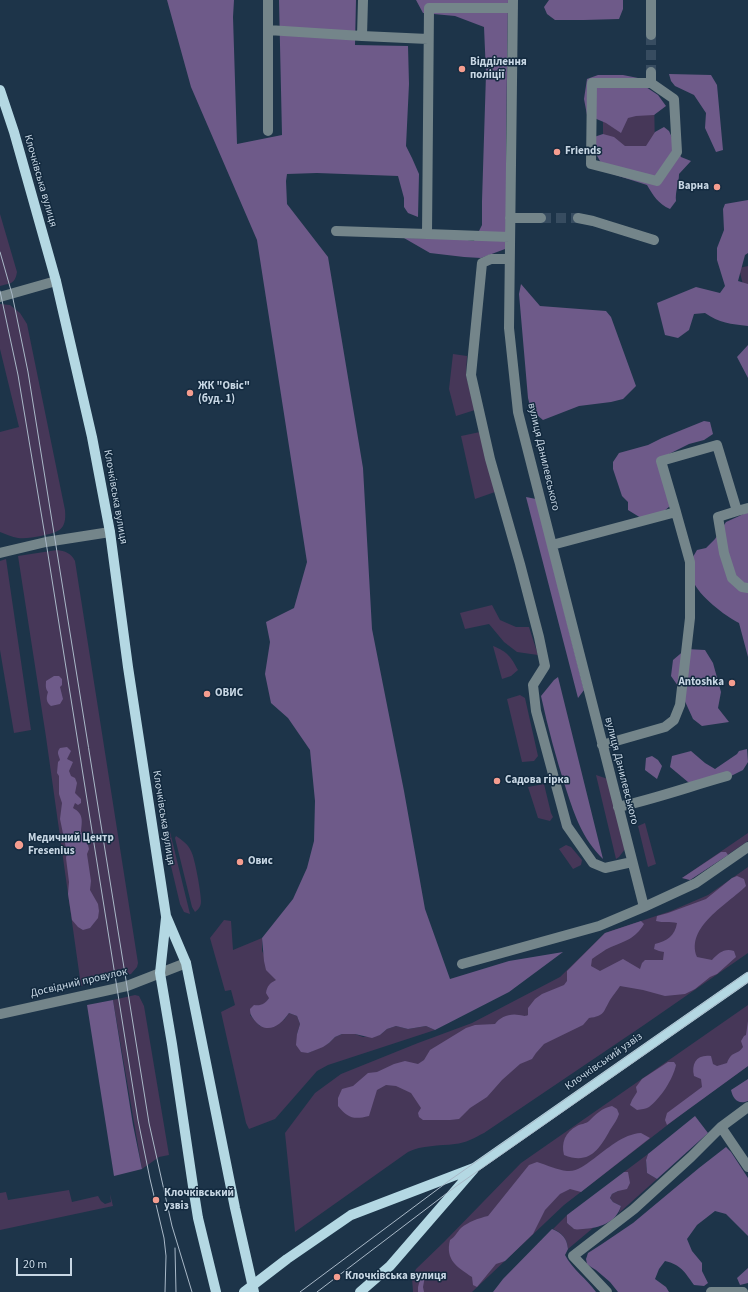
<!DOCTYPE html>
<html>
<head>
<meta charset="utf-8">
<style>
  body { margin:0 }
  #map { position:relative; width:748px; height:1292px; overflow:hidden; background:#1d3449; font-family:"Source Sans 3",sans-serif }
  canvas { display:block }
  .scale { position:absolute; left:16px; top:1258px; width:56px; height:18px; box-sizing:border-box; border:2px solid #c8d7e4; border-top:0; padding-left:5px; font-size:12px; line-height:14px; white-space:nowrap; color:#c8d7e4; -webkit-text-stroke:3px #132a3f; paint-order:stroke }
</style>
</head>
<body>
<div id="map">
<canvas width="748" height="1292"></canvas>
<div class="scale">20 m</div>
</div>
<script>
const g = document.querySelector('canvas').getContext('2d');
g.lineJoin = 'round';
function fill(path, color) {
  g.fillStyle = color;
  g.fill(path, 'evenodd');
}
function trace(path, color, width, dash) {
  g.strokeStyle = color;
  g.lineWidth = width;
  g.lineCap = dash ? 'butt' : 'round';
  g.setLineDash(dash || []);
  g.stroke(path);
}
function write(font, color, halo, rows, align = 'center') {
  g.font = font + ' "Source Sans 3",sans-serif';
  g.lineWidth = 3;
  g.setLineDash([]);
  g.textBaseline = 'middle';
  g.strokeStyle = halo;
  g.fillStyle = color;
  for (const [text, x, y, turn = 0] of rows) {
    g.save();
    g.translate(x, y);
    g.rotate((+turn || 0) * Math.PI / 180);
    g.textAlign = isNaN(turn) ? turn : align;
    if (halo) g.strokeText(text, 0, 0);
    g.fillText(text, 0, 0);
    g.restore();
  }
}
fill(new Path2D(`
  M603,94H654L655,152L603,150Z
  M0,214L17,272C15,284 11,283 0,286Z
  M748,266V306L739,268Z
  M0,304L10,305L20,313L27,324L65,510C67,531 58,532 41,536C34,537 25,539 18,538C12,537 6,534 0,532V432L19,427L0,349Z
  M453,354L467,356L466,375L475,410L456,416L449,389Z
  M480,432L495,492L475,499L461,436Z
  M57,550C65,551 71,553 75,561L138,963L137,967L131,974L81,986L46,737L18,556Z
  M6,559L31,730L14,733L0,650V561Z
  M492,605L500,620L516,627H529L538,655L517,652L504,642L489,624L465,629L460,613Z
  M493,646C508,652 511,657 518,670L511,676L502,679Z
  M520,695L525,698L538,756L534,761L522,762L507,699Z
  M596,775L608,779L625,849L619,857L616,859Z
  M544,784L551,813L553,817L550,821L538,818L528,787Z
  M645,823L656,864L648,867L638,826Z
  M166,830L170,832L190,914L184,912L180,904L166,845Z
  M748,833V841L690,880L682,878Z
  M176,836C182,840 188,844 191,851C195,858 201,893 201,901C201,906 199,909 195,912L192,907L175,838Z
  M566,845L571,847L582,860L581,865L573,869L559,849Z
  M748,867V953L644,1025L484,1133C474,1138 466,1143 455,1144C439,1146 422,1145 408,1152L295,1232L285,1133L315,1093L341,1074L418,1043L472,1023L560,977L605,933L671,911L708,895Z
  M224,920L231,921L233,950L262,938V951L277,980L269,998L266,1003L260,1006L250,1015L260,1026L284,1020L289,1013L297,1016L300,1024L297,1034L308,1053L329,1043L335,1037L342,1034H355L363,1037L380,1035L387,1029L396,1026L408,1029L426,1026L435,1030L328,1065L317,1071L275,1119L249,1129L246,1123L221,1012L235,1005L231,990L225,991L210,938Z
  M135,995L139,996L144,1006L169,1155L159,1157L142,1169L113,1000Z
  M748,1005V1066L687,1110L564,1205L472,1292H413L412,1278L416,1269L444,1242L521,1163Z
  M648,1154L646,1160L647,1173L657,1179L619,1213L621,1206L613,1202L610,1198L612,1194L618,1191L628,1172H624Z
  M69,1190L72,1202L98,1196L101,1201L105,1204L111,1202L110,1194L113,1206L0,1230V1193L6,1192L8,1200Z
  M567,1215V1223L575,1229L593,1228L568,1249C567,1238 562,1233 553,1229Z`), '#463758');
fill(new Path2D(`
  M167,0H234L233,17L237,144L282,135L279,0H356L355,45L408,46L409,84L406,146L412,158L419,174L418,217L408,213L404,207V198L398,176L317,173L287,174L286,181L287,204L328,257L363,468L372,629L404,791L425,909L450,979L509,961L563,952L509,992L435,1030L426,1026L408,1029L396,1026L387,1029L380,1035L372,1038L355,1034H342L335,1037L329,1043L323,1047L308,1053L301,1052L296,1045L297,1034L300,1024L297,1016L289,1013C280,1026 267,1035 255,1021C252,1017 250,1015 250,1009L254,1005C261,1006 265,1004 269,998L266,993C267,986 270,983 276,980L266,970L264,961L262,938L293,899L307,868L314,841L315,801L310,750L288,718L271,703L265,674L270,642L266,622L294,608L307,562L257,240L191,87Z
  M416,0H508L506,140V228L507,244L505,249L481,258L464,257L430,253L404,238L461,239L474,241L482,225V201L486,74L484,27L455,16L423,13Z
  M549,0H623V9L619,19L584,20H555L547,14L544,7Z
  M669,74L711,75L717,85L723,150L716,152L705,128L706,113L694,95L675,86L671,81Z
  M598,75H623L643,79L646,87L658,95L666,106L654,115L636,116L628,118L621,133L606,123L587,115L584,99L587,79Z
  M664,127L669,131L681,157L691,161L679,174C679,184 675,191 676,201L670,209C658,204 653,195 647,185L606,172L595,152L594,137L603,134L614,137L625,146H646L655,132Z
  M748,200V253L745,255L738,281L748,284V326C731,324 719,323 705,313L694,314L689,330L678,338L665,335L657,303L696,287L720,293L725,286L717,260V248L724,230L723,209L725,204Z
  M521,284L540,306L606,311L611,317L636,386L623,399L611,402L579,406L543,420L531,410L528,398L519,294Z
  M748,345V378L737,357Z
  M704,421L710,422L713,434L704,440L689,444L665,456L670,506L663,512L641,518L628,510V502L622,496L613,469V462L619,453L648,445L662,438Z
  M526,497L536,499L584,690L578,698Z
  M748,512V657L739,623C725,616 699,596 693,581C690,575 691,567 690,562L697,550L706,548L715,539L726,522Z
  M686,649L705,650L713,663L721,692L718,708L729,722L702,726L693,719L678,686L671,676L673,660Z
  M54,676H59L62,679V685L60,687L63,699L60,704L51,706C46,702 46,698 48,692C45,688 46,685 46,681Z
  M558,677L603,859C582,838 575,816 566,789C556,758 548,728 541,696L554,680Z
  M67,747L71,751L67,759L73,762L69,771L71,776L75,778L77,783L75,793L81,799V803L78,805L75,803L73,808C84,814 82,821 81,832L85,837L88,845L89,849L87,854L91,881L90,890L98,904L99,911L98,918L90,928L83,930L78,927L72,920L68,894L69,882L66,858L67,853L60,819L62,803L59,794V776L57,773L58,762L60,760C59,755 56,753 60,748Z
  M747,749L748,762L743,770L717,783L688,782L670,767L672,756L691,751L705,763L715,769L737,754L739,751Z
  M652,756L658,760L662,766L657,779L645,770L646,758Z
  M721,852H726L728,855L690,880L682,878Z
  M737,876L744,879L746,886C728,904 685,927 697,957L712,960C719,953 724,948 734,951L736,957L717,974L710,977L695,989L685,994L665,996L643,990L620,986C617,991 613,995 610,1000C603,1012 605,1016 589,1018L583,1025L544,1044L536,1053L532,1059L520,1064L502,1080L487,1097L470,1108L459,1119L450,1120H423L419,1117L418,1113L421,1108L411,1093L396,1086L386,1085L377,1090L369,1116C353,1120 348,1118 338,1106V1098L342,1089L353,1086L368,1073L377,1072L394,1064L405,1061L418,1064L424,1060L430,1050L466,1028L475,1025L495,1024C500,1017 510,1013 519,1015C523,1015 524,1017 528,1015V1008L535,999L542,994L564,985L567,981V971L605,933L641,921L644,924C635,939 625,941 611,947C604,950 598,955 592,959L591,966L600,971L623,959L640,969L642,963L645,960H663L664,952L659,951L654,949L655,944C667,941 675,936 677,923C670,921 663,923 656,921L657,916L668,913L706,899L732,878Z
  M113,1000L133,1125L142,1169L114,1176L87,1005Z
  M748,1021V1066L667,1125L665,1120L667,1113L702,1087L701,1079L694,1076C691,1063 697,1054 711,1056L713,1064L717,1066L727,1063C732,1050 737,1056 743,1047L741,1041L744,1036L746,1035Z
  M668,1062H674L676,1065C673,1079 661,1098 649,1107C646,1109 641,1109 637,1110L630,1105L632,1100L637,1092L636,1087L642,1079Z
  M748,1079V1101C738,1105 733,1099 731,1090Z
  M612,1106L617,1109L619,1114C617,1120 614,1124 610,1130C599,1150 589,1165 564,1155C561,1143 565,1132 577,1126C580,1124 586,1124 589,1121C596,1114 602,1108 612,1106Z
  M695,1116L708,1133L657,1179L647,1173L646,1160L648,1154Z
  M641,1133L650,1138L581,1192L570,1189L560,1194L545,1210L533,1234L505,1261L496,1264L477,1287L473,1285L472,1277C457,1267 445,1260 450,1240C455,1237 457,1232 461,1228C468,1222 479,1218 488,1216L529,1165L537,1162C547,1165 557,1170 567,1171C577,1172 585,1165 592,1160C607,1149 623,1134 641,1133Z
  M726,1147L731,1152L748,1178V1236L726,1214L715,1211L697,1225L687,1239L692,1251L702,1263V1271L708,1283L704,1286L694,1285C684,1271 681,1265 665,1261L659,1269L655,1279L666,1287L669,1292H618L610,1282L596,1270L591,1267L587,1264L586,1259L588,1253L602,1244L633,1223L699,1168Z
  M624,1172H628L630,1183L627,1189L618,1191L612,1194L610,1198L613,1202L621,1206C616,1223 599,1228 583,1229C580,1229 577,1230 574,1229C572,1227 569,1225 567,1223V1215Z
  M552,1229C562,1233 567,1238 568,1249L565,1255C572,1269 587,1279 596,1292H493L503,1279Z
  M748,1268V1283L740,1285L737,1278Z
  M421,1276H425L423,1287L424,1292H418V1287Z`), '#6e5a89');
trace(new Path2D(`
  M651,35V72
  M541,218H578`), '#374c60', 10, [10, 5]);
trace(new Path2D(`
  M268,0V30L362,36
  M363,0L362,36L428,39
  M513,0L509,328L518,412L644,907
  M268,30V131
  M651,35V0
  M651,72V83
  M592,83H651L674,99L677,152L657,181L591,164Z
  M510,218H541
  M578,218L593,221L654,240
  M336,231L427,234
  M509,237L427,234L429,8H513
  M509,259H491L482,263L471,375L490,459L520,564L539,637L545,666L533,685L536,711L567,826L593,863L605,868L632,862
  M0,297L56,281
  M737,511L718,517L724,553L732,578L742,587L748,588
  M676,512L661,461L717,445L737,511L748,508
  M552,545L676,512L690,562V618L680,705L674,720L665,727L602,745
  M0,553L46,542L110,532
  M618,807C655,799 691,786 727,776
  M462,964L599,926L644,907L696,883L748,847
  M0,1014L127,986L186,963
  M721,1127L748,1167
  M607,1292L573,1256L634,1209L691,1157L721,1127L748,1107
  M711,1292H743`), '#74858a', 10);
trace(new Path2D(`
  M0,90L14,132L56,281L92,437L110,532L128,667L166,916L186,963L235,1208L254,1292
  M166,918L160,973L172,1044L194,1193L198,1218L216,1292
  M244,1292L287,1259L351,1215L474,1168L748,977
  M360,1292L390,1266L474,1169`), '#b4d8e3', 10);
trace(new Path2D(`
  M0,252L12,294L28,372L149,1123L172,1226L192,1292
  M0,291L18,375L46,542L138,1120L150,1179L164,1238L166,1256L165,1292
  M175,1248L176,1292
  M300,1292L450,1180L748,972
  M317,1292L455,1187L748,982`), '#a9b9c8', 1);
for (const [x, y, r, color] of [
  [462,69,4,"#f59d8f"],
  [557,152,4,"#f59d8f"],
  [717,187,4,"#f59d8f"],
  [190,393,4,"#f59d8f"],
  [732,683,4,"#f59d8f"],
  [207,694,4,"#f59d8f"],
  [497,781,4,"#f59d8f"],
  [19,845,5,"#f59d8f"],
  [240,862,4,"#f59d8f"],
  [156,1200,4,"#f59d8f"],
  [337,1277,4,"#f59d8f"]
]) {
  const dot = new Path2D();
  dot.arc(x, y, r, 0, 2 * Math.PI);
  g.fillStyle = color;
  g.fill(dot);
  trace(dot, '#132a3f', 1.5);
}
write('bold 11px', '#c8d7e4', '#132a3f', [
  ["Відділення",470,63],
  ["поліції",470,76],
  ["Friends",565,152],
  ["Варна",709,187,"right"],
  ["ЖК \"Овіс\"",198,387],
  ["(буд. 1)",198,400],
  ["Antoshka",724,683,"right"],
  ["ОВИС",215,694],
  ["Садова гірка",505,781],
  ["Медичний Центр",28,839],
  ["Fresenius",28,852],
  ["Овис",248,862],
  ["Клочківський",164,1194],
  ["узвіз",164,1207],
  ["Клочківська вулиця",345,1277]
], 'left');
write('11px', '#c8d7e4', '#132a3f', [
  ["Клочківська вулиця",40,181,74],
  ["вулиця Данилевського",543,457,77],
  ["Клочківська вулиця",115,497,80],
  ["вулиця Данилевського",621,771,76],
  ["Клочківська вулиця",163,818,81],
  ["Досвідний провулок",79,983,-13],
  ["Клочківський узвіз",604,1062,-35]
]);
</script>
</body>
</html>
